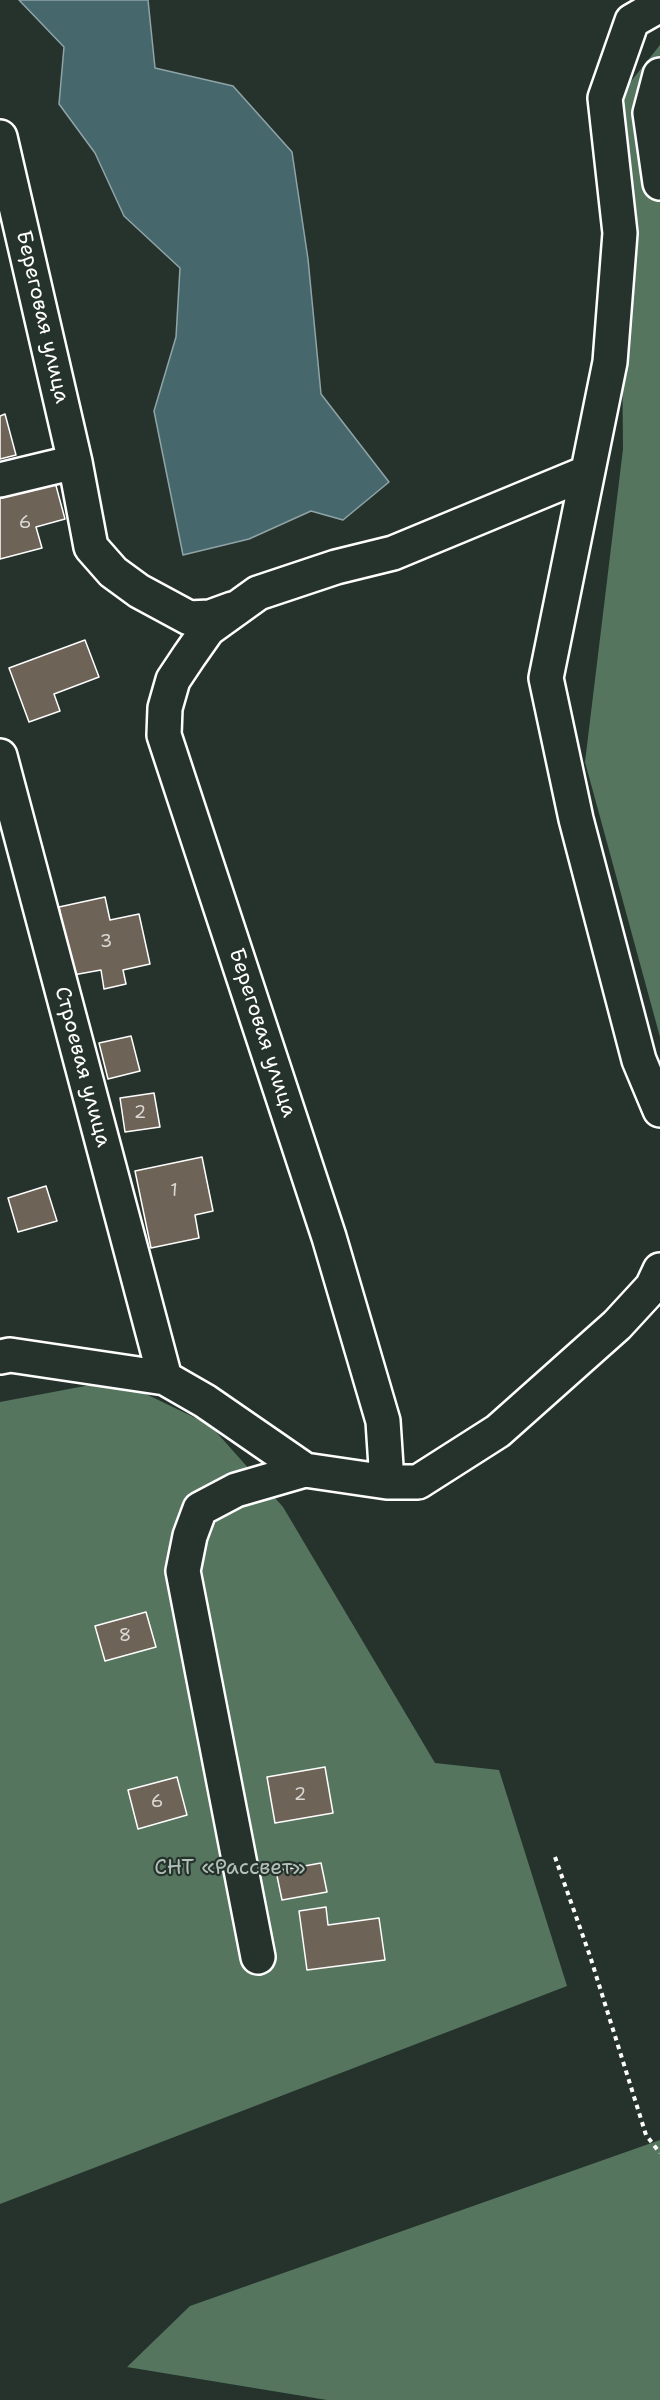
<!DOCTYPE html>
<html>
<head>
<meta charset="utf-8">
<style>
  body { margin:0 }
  canvas { display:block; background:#26332d }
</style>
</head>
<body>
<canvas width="660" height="2400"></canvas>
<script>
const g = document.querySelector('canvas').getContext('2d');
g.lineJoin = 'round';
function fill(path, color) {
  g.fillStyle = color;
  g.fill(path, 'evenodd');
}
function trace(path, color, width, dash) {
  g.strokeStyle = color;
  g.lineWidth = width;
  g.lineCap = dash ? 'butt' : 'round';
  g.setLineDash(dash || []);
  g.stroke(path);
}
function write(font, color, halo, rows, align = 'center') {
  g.font = font + ' "Shantell Sans",sans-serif';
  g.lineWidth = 4.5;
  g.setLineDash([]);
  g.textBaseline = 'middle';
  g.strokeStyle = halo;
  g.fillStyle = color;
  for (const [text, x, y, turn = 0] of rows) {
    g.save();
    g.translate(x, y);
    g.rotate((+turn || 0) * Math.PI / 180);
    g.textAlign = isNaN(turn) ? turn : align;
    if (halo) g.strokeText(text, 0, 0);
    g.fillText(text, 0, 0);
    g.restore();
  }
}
fill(new Path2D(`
  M660,45V1037L585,762L623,449L620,95Z
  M117,1380L210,1425L283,1507L435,1763L499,1770L567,1986L0,2204V1402Z
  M660,2140V2400H327L127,2367L190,2306Z`), '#55755e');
const water = new Path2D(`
  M19,0H148L155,68L233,86L292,152L308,259L321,394L389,482L343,520L311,511L249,539L183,555L154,411L176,337L180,268L124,216L95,153L59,104L64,47Z`);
fill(water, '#46686c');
trace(water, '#90a4a7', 1.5);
const building = new Path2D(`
  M5,414L16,455L0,459V416Z
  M55,482L65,519L36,527L42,548L0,559V496Z
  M85,640L99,677L54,694L60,711L29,722L9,668Z
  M105,897L110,920L139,914L150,964L123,970L126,984L104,989L101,970L73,975L59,907Z
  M131,1036L140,1071L108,1079L99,1043Z
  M154,1093L160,1127L125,1132L120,1098Z
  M202,1157L213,1211L195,1215L199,1238L151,1248L135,1171Z
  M46,1186L57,1221L18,1232L8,1198Z
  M146,1612L156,1647L105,1661L95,1626Z
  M325,1767L333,1813L275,1823L267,1777Z
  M177,1777L187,1815L138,1829L128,1790Z
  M321,1863L327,1892L282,1900L276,1871Z
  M326,1907L328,1925L379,1918L385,1960L307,1970L299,1911Z`);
fill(building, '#6d6356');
trace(building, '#fff', 1.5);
const minor = new Path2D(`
  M660,5L632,21L605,98L620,233L610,362L546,678L576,819L639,1060L660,1110
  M660,75L650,113L660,183
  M0,137L75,462
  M0,480L75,462L91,547L113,572L139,591L189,618L210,617L232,609
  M0,756L165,1378
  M0,1357L10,1355L165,1378L205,1401L305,1470L387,1482H418L498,1431L617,1325L652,1287L660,1270
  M387,1482L383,1421L329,1237L164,735L165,708L173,680L189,656L208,629L258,593L336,567L393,553L586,473
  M258,1957L183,1571L190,1536L200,1509L236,1490L305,1470`);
trace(minor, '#fff', 38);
trace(new Path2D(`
  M555,1857L590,1956L646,2135L660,2153`), '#fff', 4, [4.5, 4.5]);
trace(minor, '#26332d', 33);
write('18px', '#dad8d5', null, [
  ["6",25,523],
  ["3",106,942],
  ["2",140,1113],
  ["1",174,1191],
  ["8",125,1636],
  ["2",300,1795],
  ["6",157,1802]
]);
write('21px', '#fff', '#26332d', [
  ["Береговая улица",42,317,77],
  ["Береговая улица",262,1033,72],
  ["Строевая улица",82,1067,75]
]);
write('21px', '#b2c1b7', '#26332d', [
  ["СНТ «Рассвет»",230,1869]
]);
</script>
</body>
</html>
